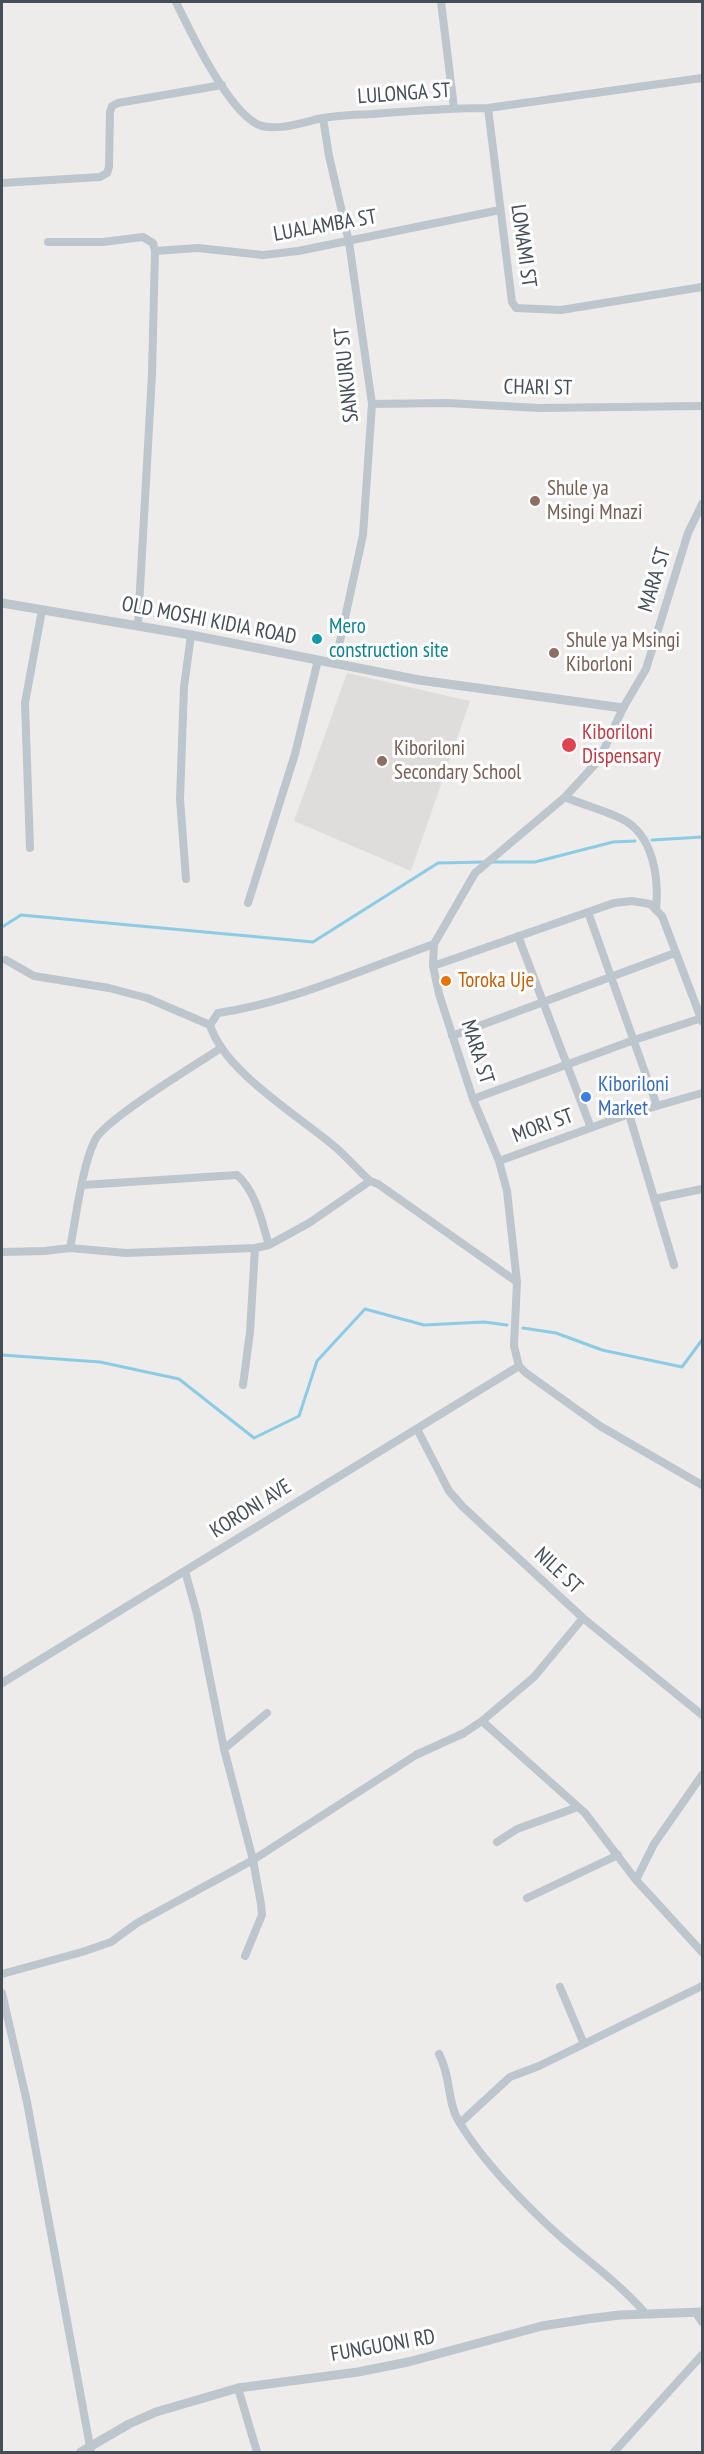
<!DOCTYPE html>
<html>
<head>
<meta charset="utf-8">
<style>
  body { margin:0 }
  #map { position:relative; width:704px; height:2454px; overflow:hidden; background:#eeebeb; font-family:"PT Sans Narrow",sans-serif }
  canvas { display:block }
  .frame { position:absolute; inset:0; border:3px solid #454d57; pointer-events:none }
</style>
</head>
<body>
<div id="map">
<canvas width="704" height="2454"></canvas>
<div class="frame"></div>
</div>
<script>
const g = document.querySelector('canvas').getContext('2d');
g.lineJoin = 'round';
function fill(path, color) {
  g.fillStyle = color;
  g.fill(path, 'evenodd');
}
function trace(path, color, width, dash) {
  g.strokeStyle = color;
  g.lineWidth = width;
  g.lineCap = dash ? 'butt' : 'round';
  g.setLineDash(dash || []);
  g.stroke(path);
}
function write(font, color, halo, rows, align = 'center') {
  g.font = font + ' "PT Sans Narrow",sans-serif';
  g.lineWidth = 6;
  g.setLineDash([]);
  g.textBaseline = 'middle';
  g.strokeStyle = halo;
  g.fillStyle = color;
  for (const [text, x, y, turn = 0] of rows) {
    g.save();
    g.translate(x, y);
    g.rotate((+turn || 0) * Math.PI / 180);
    g.textAlign = isNaN(turn) ? turn : align;
    if (halo) g.strokeText(text, 0, 0);
    g.fillText(text, 0, 0);
    g.restore();
  }
}
fill(new Path2D(`
  M347,673L470,701L411,871L294,821Z`), '#dfdcdc');
trace(new Path2D(`
  M652,840L702,837
  M492,862H535L613,842L635,841
  M2,927L21,915L313,942L438,863L485,862
  M523,1328L556,1333L602,1350L682,1367L702,1340
  M2,1355L100,1362L179,1379L254,1438L299,1416L317,1361L365,1309L424,1325L484,1322L507,1325`), '#8bcce4', 3);
trace(new Path2D(`
  M176,2C191,33 226,106 255,123C272,133 301,123 318,119C336,115 355,115 373,114C411,111 449,108 488,108L702,78
  M441,2L454,108
  M488,108L512,302L516,308L561,310L702,287
  M323,118L329,156L349,242L372,404L363,535L335,664
  M2,183L100,177L107,173L109,167L110,112L112,106L118,103L222,85
  M48,242H103L143,237L153,243L155,251L152,374L138,625
  M155,251L198,248L263,255L298,251L500,210
  M372,404L447,403L539,408L702,406
  M702,504L688,533L646,669L623,708L599,760L565,797L475,873L434,944L433,966L439,994L473,1099L499,1161L507,1191L517,1282L514,1346L519,1366L526,1373L600,1426L702,1485
  M565,797C583,805 604,810 622,819C654,835 659,879 656,910
  M30,848L25,703L42,610
  M186,879L180,799L184,687L191,635
  M248,903L295,754L318,660
  M588,912L657,1106
  M518,936L591,1128
  M6,960L34,976L109,988L147,998L210,1025
  M433,966L614,903L632,901L650,904L662,916L702,1021
  M452,1036L675,953
  M473,1099L634,1040L702,1018
  M629,1114L674,1265
  M499,1161L629,1114L702,1093
  M370,1181C358,1170 346,1156 334,1146C297,1115 224,1071 210,1025L218,1013C292,1002 364,969 434,944
  M83,1185L237,1175C256,1191 262,1223 269,1245
  M654,1199L702,1189
  M70,1248C76,1218 82,1166 95,1140C104,1120 197,1064 221,1048
  M2,1252L45,1251L70,1248L126,1253L255,1248L269,1245L309,1223L370,1181L378,1184L517,1282
  M243,1385L250,1332L255,1248
  M417,1429L449,1491L463,1507L583,1618L702,1715
  M185,1571L197,1614L224,1749L253,1860L261,1904L262,1915L245,1956
  M2,1683L519,1366
  M482,1721L534,1677L583,1618
  M224,1749L267,1713
  M702,1775L654,1844L636,1880L702,1952
  M497,1842L517,1829L578,1807
  M527,1898L618,1855
  M2,1974L82,1952L111,1942L137,1923L253,1860L416,1755L464,1733L482,1721L585,1813L636,1880
  M560,1987L584,2044
  M2,1993L27,2102L91,2452
  M439,2054C451,2076 447,2101 458,2120C482,2161 528,2208 564,2240C592,2264 622,2286 646,2314
  M460,2123L510,2077L539,2066L702,1986
  M695,2312L702,2322
  M238,2388L257,2452
  M614,2452L702,2355`), '#bdc5cd', 8);
trace(new Path2D(`
  M2,603L191,635L419,680L623,708
  M81,2452L129,2424L156,2412L238,2388L358,2372L408,2362L542,2326L587,2319L620,2315L702,2312`), '#bdc5cd', 9);
for (const [x, y, r, color] of [
  [535,501,6,"#8d6e63"],
  [317,639,6,"#0f9aa8"],
  [554,653,6,"#8d6e63"],
  [569,745,8,"#e0444e"],
  [382,761,6,"#8d6e63"],
  [446,981,6,"#e8710a"],
  [586,1097,6,"#3f7fe0"]
]) {
  const dot = new Path2D();
  dot.arc(x, y, r, 0, 2 * Math.PI);
  g.fillStyle = color;
  g.fill(dot);
  trace(dot, '#fff', 2);
}
write('21px', '#454d57', '#fff', [
  ["LULONGA ST",404,94,-4],
  ["LUALAMBA ST",325,226,-10],
  ["LOMAMI ST",523,246,82],
  ["SANKURU ST",347,375,-96],
  ["CHARI ST",538,388,1],
  ["MARA ST",655,580,-73],
  ["OLD MOSHI KIDIA ROAD",209,621,11],
  ["MARA ST",477,1052,72],
  ["MORI ST",543,1126,-20],
  ["KORONI AVE",251,1509,-32],
  ["NILE ST",558,1571,43],
  ["FUNGUONI RD",383,2346,-10]
]);
write('21px', '#785e54', '#fff', [
  ["Shule ya",547,489],
  ["Msingi Mnazi",547,513],
  ["Shule ya Msingi",566,641],
  ["Kiborloni",566,665],
  ["Kiboriloni",394,749],
  ["Secondary School",394,773]
], 'left');
write('21px', '#0d838f', '#fff', [
  ["Mero",329,627],
  ["construction site",329,651]
], 'left');
write('21px', '#be3a42', '#fff', [
  ["Kiboriloni",582,733],
  ["Dispensary",582,757]
], 'left');
write('21px', '#c56008', '#fff', [
  ["Toroka Uje",458,981]
], 'left');
write('21px', '#366cbe', '#fff', [
  ["Kiboriloni",598,1085],
  ["Market",598,1109]
], 'left');
</script>
</body>
</html>
